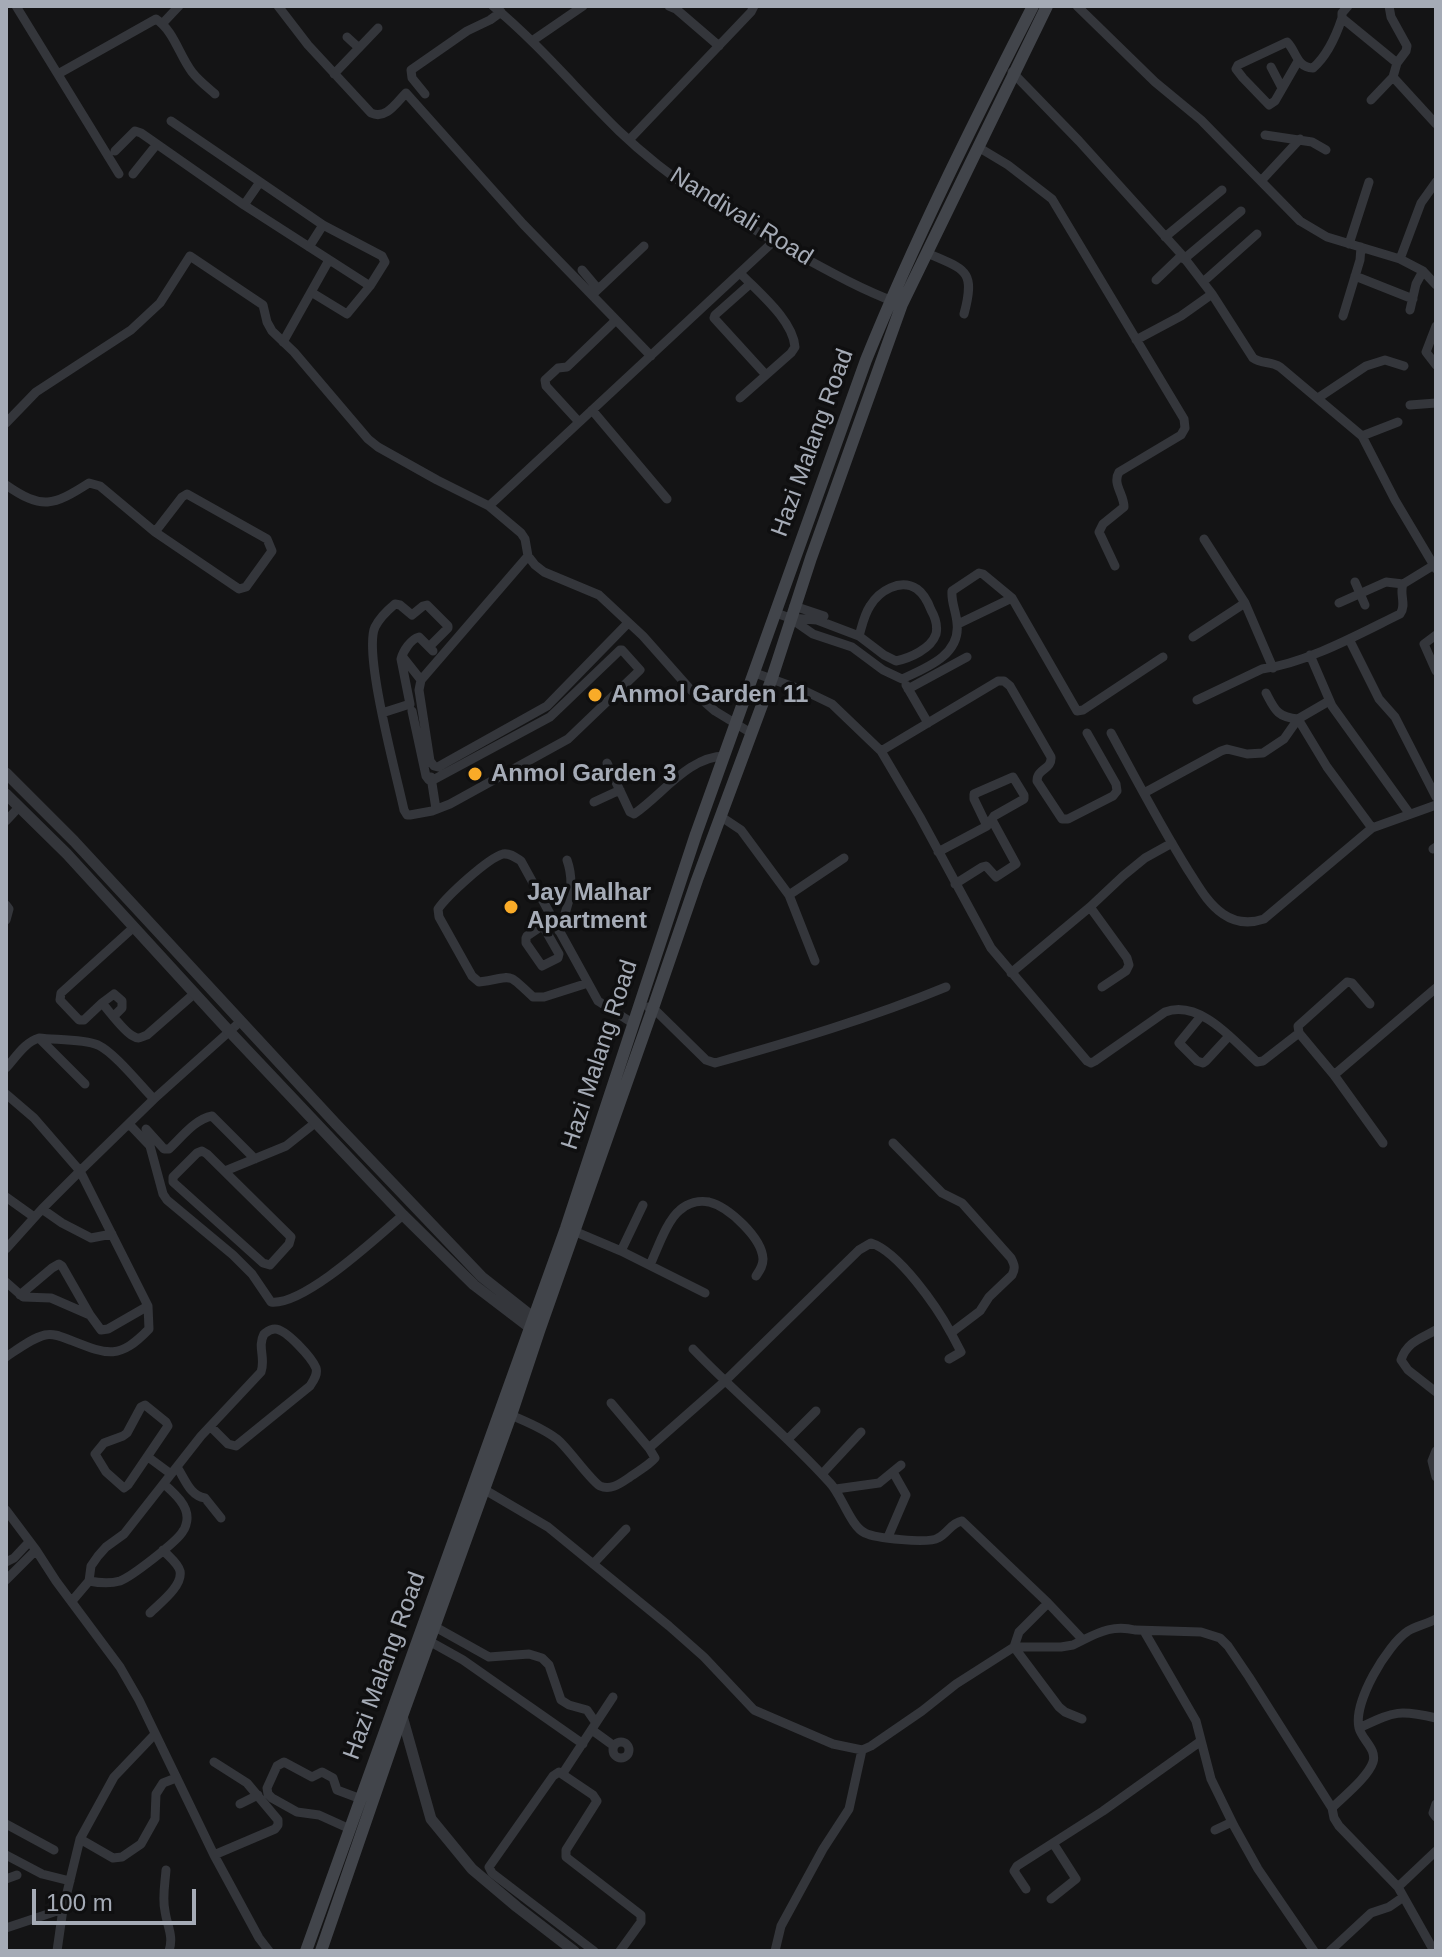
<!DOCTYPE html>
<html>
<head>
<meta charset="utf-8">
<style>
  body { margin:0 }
  #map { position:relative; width:1442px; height:1957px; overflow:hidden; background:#141415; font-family:Helvetica,sans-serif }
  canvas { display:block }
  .frame { position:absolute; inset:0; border:8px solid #a5abb6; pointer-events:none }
  .scale { position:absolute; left:32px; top:1889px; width:164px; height:36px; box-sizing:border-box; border:4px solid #a5abb6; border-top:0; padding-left:10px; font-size:24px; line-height:28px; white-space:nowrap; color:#a5abb6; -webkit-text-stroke:6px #0f0f10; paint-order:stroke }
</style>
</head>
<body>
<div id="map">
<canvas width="1442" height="1957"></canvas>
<div class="frame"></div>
<div class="scale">100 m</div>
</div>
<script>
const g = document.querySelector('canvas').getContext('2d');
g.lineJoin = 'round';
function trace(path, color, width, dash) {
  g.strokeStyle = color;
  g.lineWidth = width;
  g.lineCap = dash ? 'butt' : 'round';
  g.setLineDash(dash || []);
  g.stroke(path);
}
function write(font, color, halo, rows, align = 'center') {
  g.font = font + ' Helvetica,sans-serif';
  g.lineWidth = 7;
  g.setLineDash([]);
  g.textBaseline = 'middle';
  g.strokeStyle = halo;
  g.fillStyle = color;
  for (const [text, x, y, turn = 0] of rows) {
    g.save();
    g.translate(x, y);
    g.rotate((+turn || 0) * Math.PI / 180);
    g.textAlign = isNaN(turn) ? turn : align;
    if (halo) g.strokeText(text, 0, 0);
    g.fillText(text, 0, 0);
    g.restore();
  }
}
trace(new Path2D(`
  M16,6L119,174
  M278,6L308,45L371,113C386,120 396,103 406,93L523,224L651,356
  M493,6C539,44 577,90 619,131C670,180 729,216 790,250C825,269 858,288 895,302
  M669,6L676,9L719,46
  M1077,6L1155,82L1201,120L1300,221L1327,237L1400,259L1423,271L1436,285
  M1348,6L1342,13V18L1397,63
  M1389,6L1391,17L1407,46L1406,51L1397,63L1393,77
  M162,24L179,6
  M347,37L359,48
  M532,41L583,6
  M1298,61L1275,101L1269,105L1243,78L1236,69L1238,65L1287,42C1297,52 1296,67 1313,68C1328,55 1336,36 1342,18
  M1271,67L1282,88
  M1012,72L1079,141L1182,255L1212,294L1253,358C1261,364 1271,361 1280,367L1362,436L1395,500L1436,569
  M58,74L156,19C174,31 179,55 192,72C198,80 207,87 215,94
  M334,74L378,28
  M425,94L412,78L411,70L467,31L490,20L501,12
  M1371,100L1393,77L1436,124
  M1265,135L1312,142L1326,150
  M629,140L751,12L754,6
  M978,147L1008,165L1052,199L1184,419L1185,428L1181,435L1119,472C1112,484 1124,494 1124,507L1103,524L1099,532L1115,566
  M115,151L135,131L141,133L244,205L370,286L385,262L382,256L323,225L171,121
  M133,174L157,144
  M1261,181L1300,139
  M244,205L260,182
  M1165,237L1222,190
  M1349,244L1369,182
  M309,247L323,225
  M927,253C965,270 976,269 964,314
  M1184,259L1241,211
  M1400,259L1421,203L1436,182
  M582,270L598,289
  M1355,276L1413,299
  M1156,280L1182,255
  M1203,282L1257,234
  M750,284L715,315L714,318L766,375
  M311,292L347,314L370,286
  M592,295L644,246
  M1410,310L1416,284L1423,271
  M1343,316L1360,260L1361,247
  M1436,326L1426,352L1436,365
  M1136,340L1181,316L1212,294
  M283,342L329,260
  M740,398L791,353L795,347C793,320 758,292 740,273
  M1318,398L1366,366L1385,360L1404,366
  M1410,405L1436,403
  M592,410L667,499
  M579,422L546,386L545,380L558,368L567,367L616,320
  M6,423L36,392L131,330L160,303L190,256L263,305L267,322L272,331L294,352L368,439L378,447L437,480L489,506L521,533L525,539L528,556L535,565L544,572L599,595L643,636L690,689L715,711L751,733
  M1362,436L1398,422
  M6,485C42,510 53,506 89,483L100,486L155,532
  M187,494L267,539L272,551L246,587L239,589L155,532L182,497Z
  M489,506L774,241
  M1204,539L1245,603L1273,668
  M528,556L421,680L419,690L430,761L434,766L438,767L445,763L547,706L628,623
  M1355,582L1365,605
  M1339,603L1386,582L1403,584
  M794,606L824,616
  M776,613L790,618L817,620L859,636L884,655L896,661C910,658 931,649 936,634C938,625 935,617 931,610C928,602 924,594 917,589C900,578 879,591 870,606C864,615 862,626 859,636
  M790,618L813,634L852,647L883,670L902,679C926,668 961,655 957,623C956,611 951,602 952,591L979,573L983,574L1012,598L1077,711L1083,710L1163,657
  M958,624L1012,598
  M1436,635L1424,644L1436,671
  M1193,637L1245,603
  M1349,639L1379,699L1395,717L1436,797
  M1310,655L1332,706L1409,813
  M402,656L421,680
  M755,673L805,691L832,704L881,751L920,817L991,948L1087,1061L1091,1063L1095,1061L1165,1012C1200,999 1234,1041 1257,1062L1263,1061L1299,1033
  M906,685L928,723
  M908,689L967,657
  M1197,700L1262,669C1307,663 1359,634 1400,614C1407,605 1399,594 1403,584L1434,565
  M412,711L426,776L429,780H433L550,717L620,650H622L640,670L568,739L450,804L432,811L410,815H407L404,810C397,777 363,653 375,627C379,619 389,609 395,604L400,605L412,615L423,606L427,605L448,626V628L429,647
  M382,713L410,704L401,659C403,651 411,639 419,637L433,651
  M1111,733C1136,779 1160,825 1188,870C1198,885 1207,903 1223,914C1236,923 1249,924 1264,919L1372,828L1327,767L1298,719C1277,717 1275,710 1266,693
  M881,751L998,681H1004L1010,686L1051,757C1052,770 1037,768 1037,781L1062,819H1068L1113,796L1117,791L1116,784L1087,733
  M607,763L630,812L634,814C662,795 689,756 725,756
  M431,777L436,809
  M1144,793L1221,751L1227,749L1247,754L1263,753L1284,739L1298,719L1329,701
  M594,802L620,790
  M720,816L741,830L789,895L815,961
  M6,821L19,807
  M1372,828L1436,805
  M1433,849L1436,847
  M938,852L987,826L994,816L1024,799V795L1013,777L974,794V799L987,826
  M955,884L982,867L986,866L996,877L1016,864L992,820
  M789,895L844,858
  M6,905L9,909L6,920
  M1090,907L1127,958L1129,965L1126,971L1102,987
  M543,926L559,954L558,958L542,966L526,943V938L527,936L552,919
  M134,927L61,993L60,1000L79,1020H84L102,1003C110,1012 124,1032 133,1036C139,1040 141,1037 147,1035L195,993
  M559,931C568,906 576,886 567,860
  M1011,973L1090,907L1123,876L1145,858L1172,843
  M588,983L544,997H533C504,969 514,978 479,982L472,976L439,917L438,909C447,896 488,858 503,854C510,853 515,857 521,861L598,1001L634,1024
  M102,1003L114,994L122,1001V1008L114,1016
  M648,1007L653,1008L706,1060L715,1063C793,1041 871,1018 946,987
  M1201,1016L1179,1043L1197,1061L1203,1063L1206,1061L1229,1036
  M40,1039L85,1084
  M6,1068C16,1057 25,1042 39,1038C56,1040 83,1039 98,1045C115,1053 140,1085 154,1099
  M1334,1075L1299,1033L1298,1026L1347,982L1352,983L1370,1004
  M6,1094L34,1118L80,1171L42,1209L6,1249
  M129,1124L150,1146L163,1194L167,1200L233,1255L252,1274L271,1302C304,1306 377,1237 403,1215
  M146,1129L164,1149H169C181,1138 195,1119 212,1116L255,1159
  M1383,1143L1334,1075L1436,988
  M202,1151L207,1154L291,1237L289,1244L270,1265L263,1263L173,1182V1177L197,1153Z
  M225,1171L286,1146L315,1123
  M6,1197L34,1217
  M42,1209L62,1223L91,1238L112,1234
  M569,1229L621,1251L705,1293
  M621,1251L643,1205
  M650,1265C657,1250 667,1220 680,1210C688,1203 699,1200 709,1202C729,1207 762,1238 763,1259C763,1266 760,1270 756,1276
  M6,1282L23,1297L51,1298L90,1315L101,1330L108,1329L148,1306
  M20,1295L52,1268L59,1264L62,1266L90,1315
  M1436,1330C1420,1339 1407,1342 1401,1360L1408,1370L1436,1392
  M693,1349C737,1395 787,1435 830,1483C841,1494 851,1527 865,1533C875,1538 928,1544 938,1538C948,1533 951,1523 962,1521L1048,1603L1083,1640C1101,1631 1115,1625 1135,1630L1201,1632L1220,1638L1228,1646L1249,1677L1332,1808
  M6,1357C18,1349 32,1338 45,1335C54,1333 62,1337 70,1340C108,1355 119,1360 149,1329L148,1306L80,1171L154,1099L241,1021
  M949,1359L961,1352L951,1333
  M145,1405L166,1422L168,1426L128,1485L124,1488L106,1472L95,1454L104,1443L123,1436L127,1433L141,1407Z
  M511,1415C527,1422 543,1428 557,1439C569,1449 590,1480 600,1486C611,1491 621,1483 630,1477C638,1471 648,1466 655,1458L649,1448L611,1403
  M788,1439L816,1411
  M649,1448L724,1382L859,1250L871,1243C899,1252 937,1307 951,1333L980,1311L989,1297L1012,1275C1016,1268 1014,1264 1011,1258L962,1203L942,1193L893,1143
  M1436,1451L1432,1461L1436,1477
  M148,1457L171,1474
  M177,1467C185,1479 190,1496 205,1498L221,1518
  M822,1474L861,1432
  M480,1487L548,1527L669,1626L704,1657L754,1710L833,1744L862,1750L871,1746L922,1711L956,1684L1014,1647H1061L1073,1645L1083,1640
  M836,1489L879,1483L901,1465
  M6,1510L36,1550L56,1581L120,1667L139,1700L214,1855L259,1938L269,1951
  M888,1537L906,1495L893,1472
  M6,1562L14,1558L29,1542
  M593,1564L626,1529
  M6,1580L36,1550
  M89,1581C99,1583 110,1584 120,1581C131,1577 178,1541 183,1531C185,1529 187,1522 187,1519C188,1505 174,1493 164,1484
  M72,1601L89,1581L91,1566L98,1556L106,1547L124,1534L201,1436L261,1372C266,1358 257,1347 264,1334C268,1331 270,1329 275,1329C286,1329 312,1358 316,1368C318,1375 313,1381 310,1386L236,1446L228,1444L211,1427
  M1048,1603L1019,1632L1014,1647L1059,1707L1065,1712L1082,1719
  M150,1613C160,1603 183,1586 180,1571C178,1563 168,1556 163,1550
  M430,1624L489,1657L529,1654L542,1658L549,1665L561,1700L569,1705L587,1710L596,1723
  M1144,1631L1196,1721L1211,1779L1234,1826L1258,1869L1314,1951
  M429,1641L463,1660L583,1744
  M1359,1728C1394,1712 1397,1709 1436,1718
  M592,1730L614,1746
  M613 1750a8 8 0 1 1 16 0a8 8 0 1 1-16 0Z
  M214,1762L247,1783L278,1820V1825L275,1829L214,1855
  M563,1773L613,1697
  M240,1804L258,1795
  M1436,1804L1433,1813L1436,1817
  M6,1824L54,1850
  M350,1829L319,1815L297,1812L272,1798L268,1794L267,1788L277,1766L284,1762L312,1777L322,1772L333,1778L337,1790L361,1799
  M1215,1830L1232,1822
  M80,1839L113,1858L122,1857L141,1844L155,1819L156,1794L163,1783L176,1778
  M6,1855L42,1874L70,1881
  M166,1870C165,1884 162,1898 165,1911C167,1926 174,1936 169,1951
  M6,1879L17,1875
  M1398,1887L1436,1851
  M1026,1889L1014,1871L1017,1866L1103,1811L1201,1741
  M1051,1899L1076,1879L1053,1843
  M6,1928L63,1909
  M57,1951L63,1909L80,1839L114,1777L155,1734
  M594,1951L492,1873L489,1867L553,1776L559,1772L593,1795L597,1801L566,1850V1857L641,1915V1922L620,1951
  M775,1951L781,1926L823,1849L849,1809L862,1750
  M1330,1951L1371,1913L1389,1907L1402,1898
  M1434,1951L1398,1887L1339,1826L1334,1818L1332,1808C1344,1796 1368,1777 1373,1762C1377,1749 1362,1740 1359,1728C1353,1702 1387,1645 1408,1631C1416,1626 1427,1624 1436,1619`), '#34363b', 9);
trace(new Path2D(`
  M6,773L74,841L336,1124L482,1277L534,1318L541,1321
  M6,794L67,854L229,1031L403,1215L474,1285L529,1327L538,1331
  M399,1713L402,1716L431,1819L472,1869L517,1907L574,1951`), '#34363b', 11);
trace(new Path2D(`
  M306,1951L566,1228L696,834L866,360C915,239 974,122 1033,6
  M321,1951L402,1716L511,1415L539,1331L653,1008L697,880L772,678L811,558L902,304L1047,6`), '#42454b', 12);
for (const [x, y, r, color] of [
  [595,695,8,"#f9ab28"],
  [475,774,8,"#f9ab28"],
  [511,907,8,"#f9ab28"]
]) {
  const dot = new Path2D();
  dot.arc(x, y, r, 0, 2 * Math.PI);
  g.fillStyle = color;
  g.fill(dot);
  trace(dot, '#0f0f10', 3);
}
write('24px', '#a5abb6', '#0f0f10', [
  ["Nandivali Road",741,217,32],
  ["Hazi Malang Road",813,443,-70],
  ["Hazi Malang Road",600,1055,-72],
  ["Hazi Malang Road",385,1666,-70]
]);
write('bold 24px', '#a5abb6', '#0f0f10', [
  ["Anmol Garden 11",611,695],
  ["Anmol Garden 3",491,774],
  ["Jay Malhar",527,893],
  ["Apartment",527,921]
], 'left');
</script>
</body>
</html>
